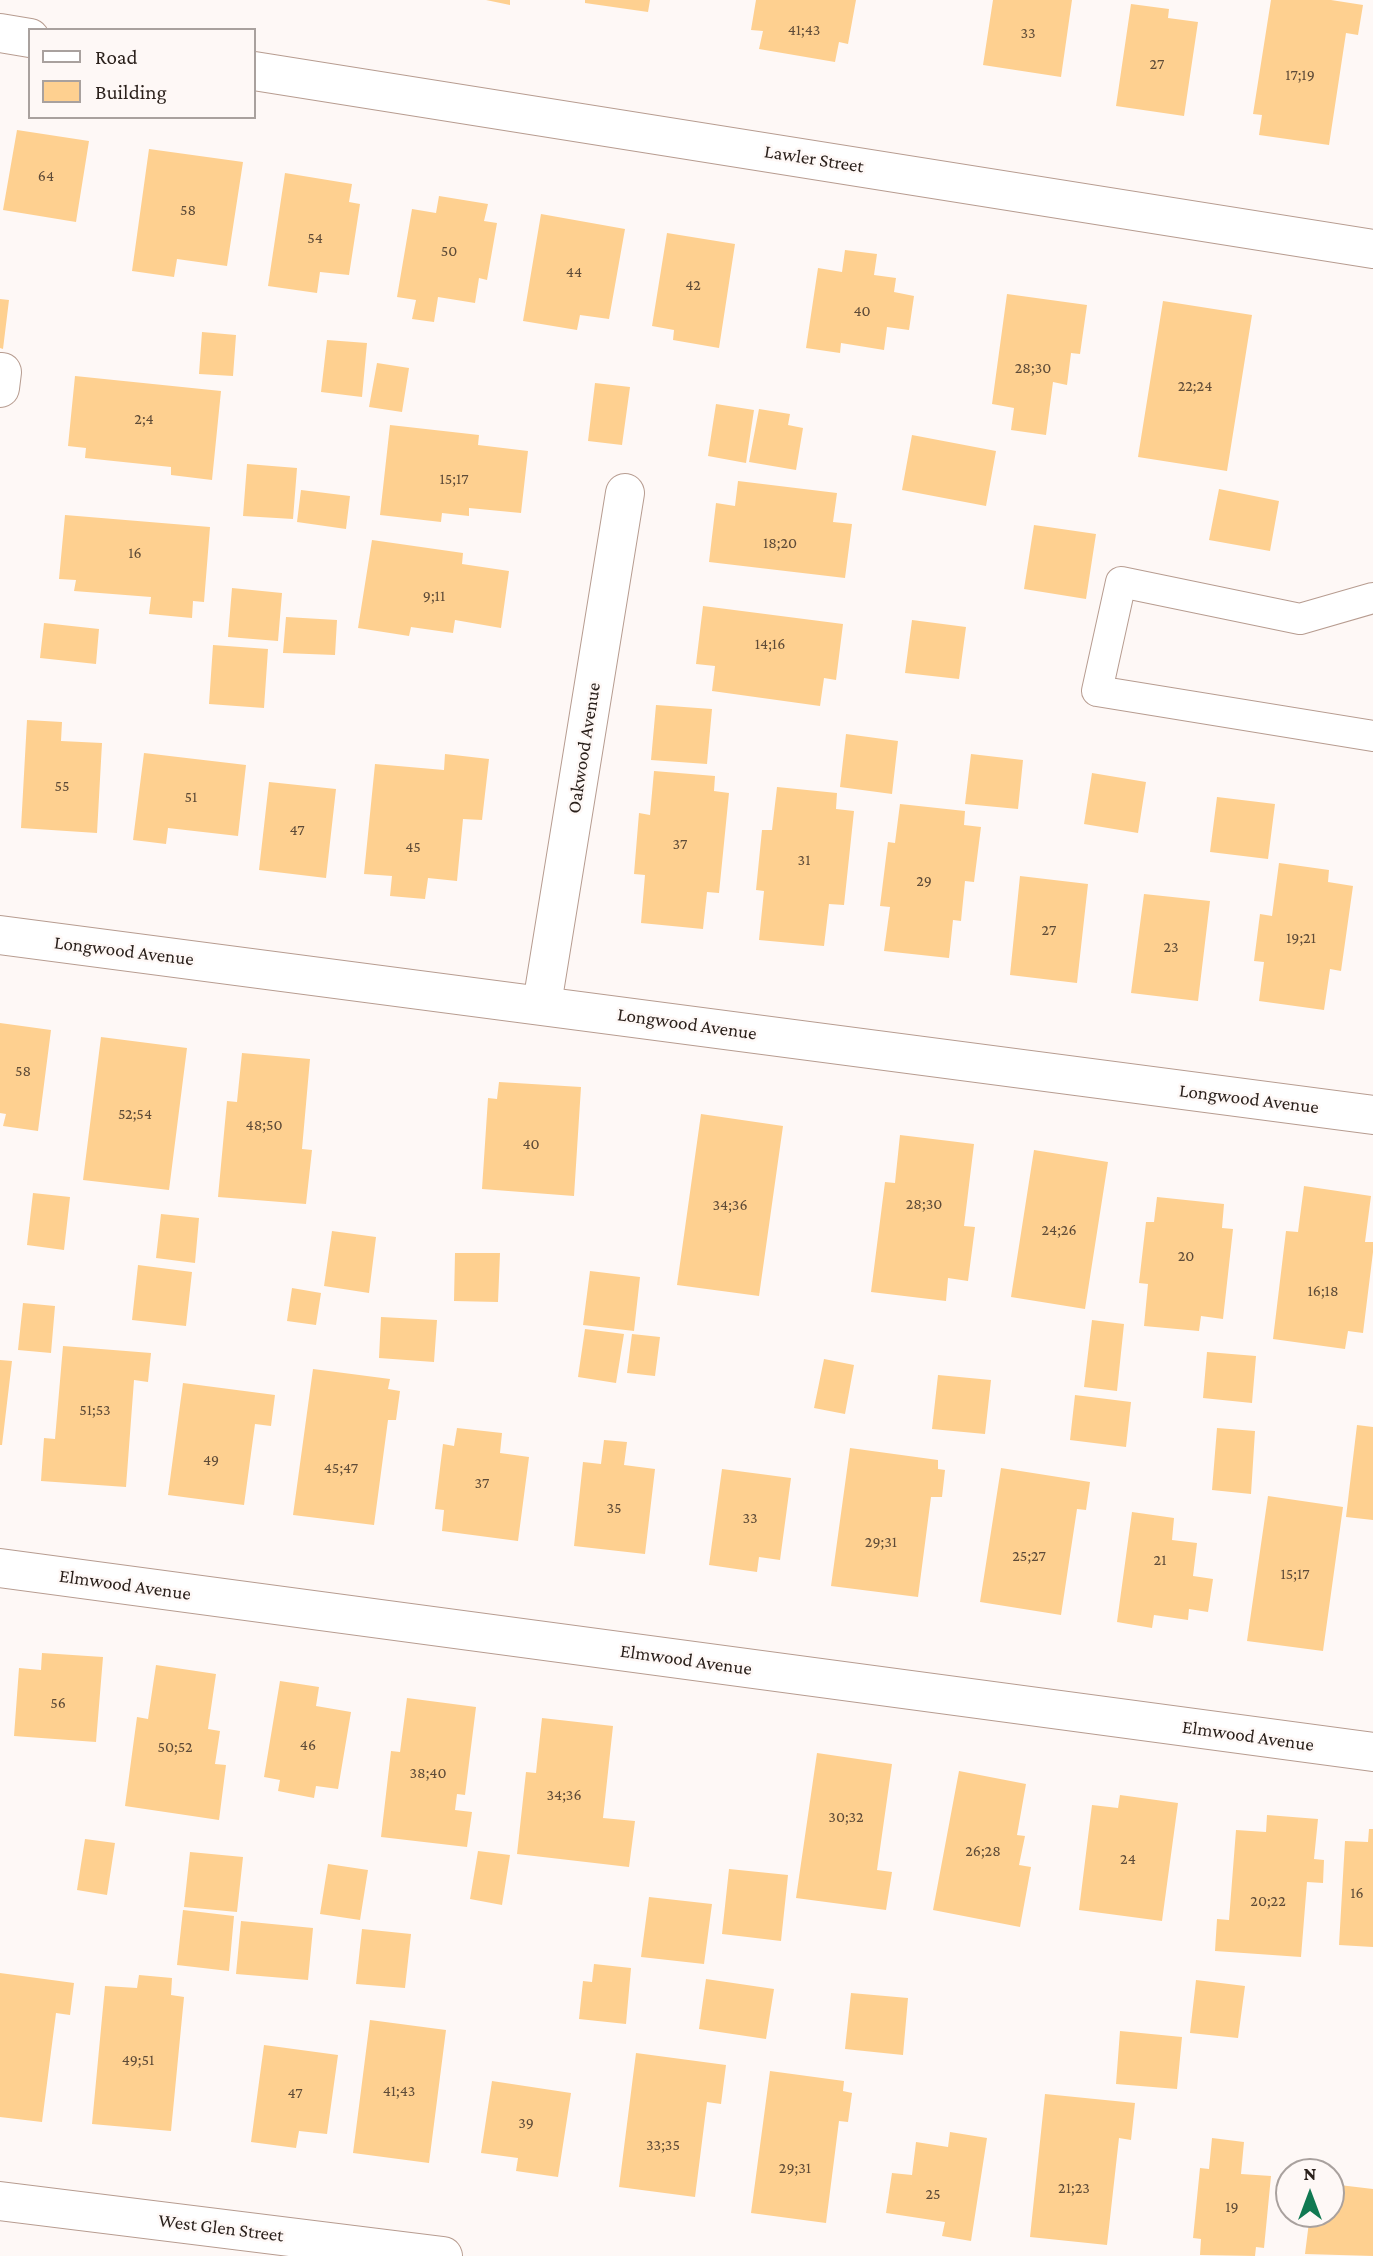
<!DOCTYPE html>
<html>
<head>
<meta charset="utf-8">
<style>
  body { margin:0 }
  #map { position:relative; width:1373px; height:2256px; overflow:hidden; background:#fef8f6; font-family:"Crimson Pro",serif }
  canvas { display:block }
  .legend { position:absolute; left:28px; top:28px; width:228px; height:91px; box-sizing:border-box; background:#fef8f6; border:2px solid #a9a19e; margin:0; padding:9px 12px; list-style:none; font-size:21px; color:#291f1a }
  .legend li { display:flex; align-items:center; gap:14px; height:35px }
  .legend b { width:35px; border:2px solid #a9a19e }
  .north { position:absolute; left:1275px; top:2158px; width:70px; height:70px; box-sizing:border-box; background:#fef8f6; border:2px solid #a9a19e; border-radius:50%; rotate:0deg; font-size:19px; font-weight:700; line-height:28px; text-align:center; color:#291f1a }
  .north::after { content:''; display:block; margin:auto; width:24px; height:32px; background:#117952; clip-path:polygon(50% 0,100% 100%,50% 72%,0 100%) }
</style>
</head>
<body>
<div id="map">
<canvas width="1373" height="2256"></canvas>
<ul class="legend">
<li><b style="height:9px;background:#fff"></b>Road</li>
<li><b style="height:19px;background:#fed090"></b>Building</li>
</ul>
<div class="north">N</div>
</div>
<script>
const g = document.querySelector('canvas').getContext('2d');
g.lineJoin = 'round';
function fill(path, color) {
  g.fillStyle = color;
  g.fill(path, 'evenodd');
}
function trace(path, color, width, dash) {
  g.strokeStyle = color;
  g.lineWidth = width;
  g.lineCap = dash ? 'butt' : 'round';
  g.setLineDash(dash || []);
  g.stroke(path);
}
function write(font, color, halo, rows, align = 'center') {
  g.font = font + ' "Crimson Pro",serif';
  g.lineWidth = 5;
  g.setLineDash([]);
  g.textBaseline = 'middle';
  g.strokeStyle = halo;
  g.fillStyle = color;
  for (const [text, x, y, turn = 0] of rows) {
    g.save();
    g.translate(x, y);
    g.rotate((+turn || 0) * Math.PI / 180);
    g.textAlign = isNaN(turn) ? turn : align;
    if (halo) g.strokeText(text, 0, 0);
    g.fillText(text, 0, 0);
    g.restore();
  }
}
fill(new Path2D(`
  M486,0H510V5Z
  M585,0H650L648,12L585,3Z
  M756,0H856L848,44L839,42L835,62L759,49L763,31L751,30Z
  M993,0H1072L1061,77L983,65Z
  M1271,0H1331L1363,5L1358,35L1346,33L1329,145L1259,135L1262,115L1253,114Z
  M1131,4L1169,9L1168,18L1198,22L1184,116L1116,106Z
  M17,130L89,141L76,222L3,210Z
  M149,149L243,162L227,266L177,259L174,277L132,271Z
  M285,173L352,184L349,202L360,204L349,275L320,272L317,293L268,286Z
  M439,196L488,204L484,221L497,223L487,280L479,278L475,303L438,297L434,322L412,319L416,300L397,297L412,209L436,213Z
  M541,214L625,229L609,319L580,315L577,330L523,321Z
  M667,233L735,244L719,348L673,340L674,330L652,326Z
  M845,250L877,254L874,275L896,278L894,292L914,296L909,330L887,327L884,350L841,343L840,353L806,348L818,268L842,272Z
  M1007,294L1087,305L1080,354L1071,353L1067,385L1053,382L1046,435L1011,430L1014,408L992,404Z
  M0,299L9,300L3,349L0,348Z
  M1163,301L1252,315L1227,471L1138,457Z
  M202,332L236,335L233,376L199,374Z
  M327,340L367,343L362,397L321,392Z
  M377,363L409,368L402,412L369,407Z
  M75,376L221,391L212,480L171,475V467L85,458L86,448L68,446Z
  M595,383L630,387L622,445L588,441Z
  M716,404L754,410L746,463L708,456Z
  M759,409L790,414L788,425L803,428L796,470L749,462Z
  M390,425L479,435L478,445L528,451L521,513L469,508V516L442,513L441,522L380,515Z
  M912,435L996,451L986,506L902,490Z
  M247,464L297,468L293,519L243,516Z
  M738,481L837,493L833,522L852,524L845,578L709,562L716,503L735,506Z
  M1219,489L1279,501L1270,551L1209,540Z
  M301,490L350,496L346,529L297,522Z
  M65,515L210,527L204,602L193,601L192,618L149,614L151,597L74,591L76,580L59,579Z
  M1034,525L1096,534L1086,599L1024,589Z
  M372,540L463,553L462,564L509,571L501,628L455,620L453,633L411,627L409,636L358,628Z
  M232,588L282,593L278,641L228,637Z
  M703,606L843,624L836,680L824,678L820,706L712,691L715,666L696,664Z
  M286,617L337,620L335,655L283,653Z
  M912,620L966,627L959,679L905,673Z
  M44,623L99,629L96,664L40,658Z
  M213,645L268,649L264,708L209,704Z
  M656,705L712,709L707,764L651,760Z
  M27,720L62,722L61,741L102,743L97,833L21,828Z
  M846,734L898,741L892,794L840,787Z
  M144,753L246,765L238,836L168,828L166,844L133,840Z
  M445,754L489,759L482,820L463,819L457,881L428,878L425,899L390,896L392,876L364,874L375,764L444,770Z
  M971,754L1023,760L1018,809L965,804Z
  M654,771L715,776L714,791L729,793L719,893L707,892L703,929L641,923L645,875L634,874L639,813L650,815Z
  M1092,773L1146,782L1138,833L1084,824Z
  M269,782L336,789L326,878L259,870Z
  M777,787L837,793L836,809L854,811L844,905L829,904L824,946L759,940L764,891L756,890L762,830H772Z
  M1217,797L1275,804L1268,859L1210,852Z
  M900,804L965,811L964,825L981,827L974,882L965,881L961,921L953,920L949,958L884,951L890,907L880,906L888,842L895,843Z
  M1279,863L1329,870L1328,882L1353,886L1341,971L1330,969L1324,1010L1259,1001L1264,962L1254,961L1260,914L1272,916Z
  M1020,876L1088,884L1077,983L1010,975Z
  M1144,894L1210,901L1198,1001L1131,993Z
  M0,1023L51,1030L38,1131L3,1126L6,1114L0,1113Z
  M101,1037L187,1048L169,1190L83,1180Z
  M242,1053L310,1059L302,1149L312,1150L306,1204L218,1197L227,1101L237,1102Z
  M499,1082L581,1087L574,1196L482,1189L488,1098L497,1099Z
  M701,1114L783,1126L759,1296L677,1285Z
  M900,1135L974,1144L964,1226L975,1227L968,1281L948,1278L946,1301L871,1292L885,1182L895,1183Z
  M1034,1150L1108,1162L1085,1309L1011,1297Z
  M1304,1186L1371,1196L1365,1242H1373V1252L1363,1333L1348,1331L1345,1349L1273,1339L1286,1231L1298,1232Z
  M33,1193L70,1197L64,1250L27,1245Z
  M1157,1197L1224,1204L1222,1228L1233,1229L1223,1319L1201,1316L1199,1331L1144,1326L1148,1284L1139,1283L1146,1222H1154Z
  M161,1214L199,1218L195,1263L156,1258Z
  M332,1231L376,1237L369,1293L324,1286Z
  M455,1253H500L498,1302L454,1301Z
  M138,1265L192,1272L186,1326L132,1320Z
  M590,1271L640,1277L634,1331L583,1325Z
  M292,1288L321,1293L316,1325L287,1321Z
  M23,1303L55,1306L51,1353L18,1350Z
  M381,1317L437,1320L434,1362L379,1358Z
  M1092,1320L1124,1324L1117,1391L1084,1387Z
  M585,1329L624,1334L616,1383L578,1377Z
  M632,1334L660,1337L655,1376L627,1373Z
  M63,1346L151,1353L148,1382L134,1380L126,1487L41,1481L44,1438L55,1439Z
  M1207,1352L1256,1356L1252,1403L1203,1398Z
  M824,1359L854,1365L845,1414L814,1408Z
  M0,1360L12,1361L2,1445H0Z
  M313,1369L390,1379L388,1389L400,1391L396,1420H388L374,1525L293,1515Z
  M938,1375L991,1380L985,1434L932,1429Z
  M183,1383L275,1395L271,1426L255,1424L244,1505L168,1495Z
  M1075,1395L1131,1402L1126,1447L1070,1440Z
  M1357,1425L1373,1427V1520L1346,1517Z
  M457,1428L502,1433L500,1453L529,1457L518,1541L442,1531L444,1510L435,1509L443,1444L454,1446Z
  M1217,1428L1255,1431L1251,1494L1212,1490Z
  M604,1440L627,1442L624,1465L655,1469L645,1554L574,1546L583,1462L601,1464Z
  M850,1448L938,1460V1469L945,1470L942,1497H931L918,1597L831,1586Z
  M1001,1468L1090,1482L1086,1510L1077,1509L1061,1615L980,1602Z
  M722,1469L791,1478L780,1560L759,1557L757,1572L709,1565Z
  M1268,1496L1343,1507L1323,1651L1247,1641Z
  M1132,1512L1174,1518L1172,1540L1197,1543L1193,1576L1213,1579L1208,1612L1189,1609L1188,1620L1154,1615L1152,1628L1117,1622Z
  M42,1653L103,1657L96,1742L14,1736L19,1668L41,1670Z
  M156,1665L216,1674L208,1729L220,1731L215,1764L226,1765L219,1820L125,1806L137,1717L148,1719Z
  M280,1681L319,1687L316,1706L351,1712L338,1789L316,1786L314,1798L278,1791L280,1780L264,1777Z
  M407,1698L476,1707L465,1795L457,1794L455,1810L472,1812L467,1847L381,1837L391,1751L400,1752Z
  M542,1718L613,1726L603,1818L635,1821L629,1867L517,1854L526,1772L536,1773Z
  M817,1753L892,1764L877,1870L892,1872L886,1910L796,1898Z
  M959,1771L1026,1784L1017,1835L1025,1836L1019,1865L1031,1867L1020,1927L933,1910Z
  M1120,1795L1178,1803L1162,1921L1079,1910L1092,1805L1118,1808Z
  M1267,1815L1318,1819L1314,1859L1324,1860L1323,1883L1307,1882L1301,1957L1215,1951L1217,1919L1229,1920L1236,1830L1266,1832Z
  M1369,1829H1373V1947L1339,1945L1345,1841L1368,1842Z
  M85,1839L115,1843L107,1895L77,1890Z
  M478,1851L510,1855L502,1905L470,1899Z
  M190,1852L243,1857L237,1912L184,1907Z
  M328,1864L368,1870L360,1920L320,1914Z
  M729,1869L788,1875L781,1941L722,1934Z
  M649,1897L712,1904L704,1964L641,1957Z
  M183,1910L234,1916L229,1971L177,1965Z
  M241,1921L313,1928L308,1980L236,1974Z
  M362,1929L411,1934L405,1988L356,1984Z
  M594,1964L631,1968L626,2024L579,2019L583,1981L592,1982Z
  M0,1973L74,1983L70,2015L56,2013L42,2122L0,2117Z
  M139,1975L172,1978L171,1995L184,1997L171,2131L92,2124L105,1986L137,1988Z
  M706,1979L774,1989L766,2039L699,2029Z
  M1196,1980L1245,1986L1238,2038L1190,2033Z
  M851,1993L908,1998L903,2055L845,2049Z
  M370,2020L446,2030L429,2163L353,2153Z
  M1120,2031L1182,2037L1177,2089L1116,2084Z
  M264,2045L338,2055L327,2134L299,2131L296,2148L251,2142Z
  M636,2053L726,2065L721,2104L707,2102L695,2197L619,2187Z
  M770,2071L844,2081L843,2091L852,2093L848,2122L839,2121L826,2223L751,2213Z
  M492,2081L571,2093L558,2177L516,2171L518,2158L481,2153Z
  M1045,2094L1135,2103L1131,2140L1119,2138L1107,2245L1030,2237Z
  M950,2132L987,2138L971,2241L942,2236L945,2222L886,2213L892,2173L912,2175L916,2142L948,2147Z
  M1212,2138L1244,2142L1241,2174L1271,2176L1264,2248L1256,2247L1255,2256L1200,2255L1201,2239L1193,2238L1200,2168L1209,2169Z
  M1331,2184L1373,2189V2256L1305,2254L1310,2214H1331Z`), '#fed090');
const lane = new Path2D(`
  M1373,598L1300,619L1121,582L1097,691L1373,736`);
const street = new Path2D(`
  M0,33L30,38
  M254,71L1373,249
  M0,388L2,372
  M0,935L1373,1115
  M542,1004L625,493
  M0,1568L1373,1752
  M0,2201L443,2256`);
trace(lane, '#b79c90', 32);
trace(street, '#b79c90', 40);
trace(lane, '#fff', 30);
trace(street, '#fff', 38);
write('16px', '#5e4b38', null, [
  ["41;43",804,30],
  ["33",1028,33],
  ["27",1157,64],
  ["17;19",1300,75],
  ["64",46,176],
  ["58",188,210],
  ["54",315,238],
  ["50",449,251],
  ["44",574,272],
  ["42",693,285],
  ["40",862,311],
  ["28;30",1033,368],
  ["22;24",1195,386],
  ["2;4",144,419],
  ["15;17",454,479],
  ["18;20",780,543],
  ["16",135,553],
  ["9;11",434,596],
  ["14;16",770,644],
  ["55",62,786],
  ["51",191,797],
  ["47",297,830],
  ["37",680,844],
  ["45",413,847],
  ["31",804,860],
  ["29",924,881],
  ["27",1049,930],
  ["19;21",1301,938],
  ["23",1171,947],
  ["58",23,1071],
  ["52;54",135,1114],
  ["48;50",264,1125],
  ["40",531,1144],
  ["28;30",924,1204],
  ["34;36",730,1205],
  ["24;26",1059,1230],
  ["20",1186,1256],
  ["16;18",1323,1291],
  ["51;53",95,1410],
  ["49",211,1460],
  ["45;47",341,1468],
  ["37",482,1483],
  ["35",614,1508],
  ["33",750,1518],
  ["29;31",881,1542],
  ["25;27",1029,1556],
  ["21",1160,1560],
  ["15;17",1295,1574],
  ["56",58,1703],
  ["46",308,1745],
  ["50;52",175,1747],
  ["38;40",428,1773],
  ["34;36",564,1795],
  ["30;32",846,1817],
  ["26;28",983,1851],
  ["24",1128,1859],
  ["16",1357,1893],
  ["20;22",1268,1901],
  ["49;51",138,2060],
  ["41;43",399,2091],
  ["47",295,2093],
  ["39",526,2123],
  ["33;35",663,2145],
  ["29;31",795,2168],
  ["21;23",1074,2188],
  ["25",933,2194],
  ["19",1232,2207]
]);
write('19px', '#291f1a', '#fef8f6', [
  ["Lawler Street",814,159,9],
  ["Oakwood Avenue",584,748,-81],
  ["Longwood Avenue",124,951,7],
  ["Longwood Avenue",687,1024,8],
  ["Longwood Avenue",1249,1099,7],
  ["Elmwood Avenue",125,1585,8],
  ["Elmwood Avenue",686,1660,8],
  ["Elmwood Avenue",1248,1736,8],
  ["West Glen Street",221,2228,7]
]);
</script>
</body>
</html>
